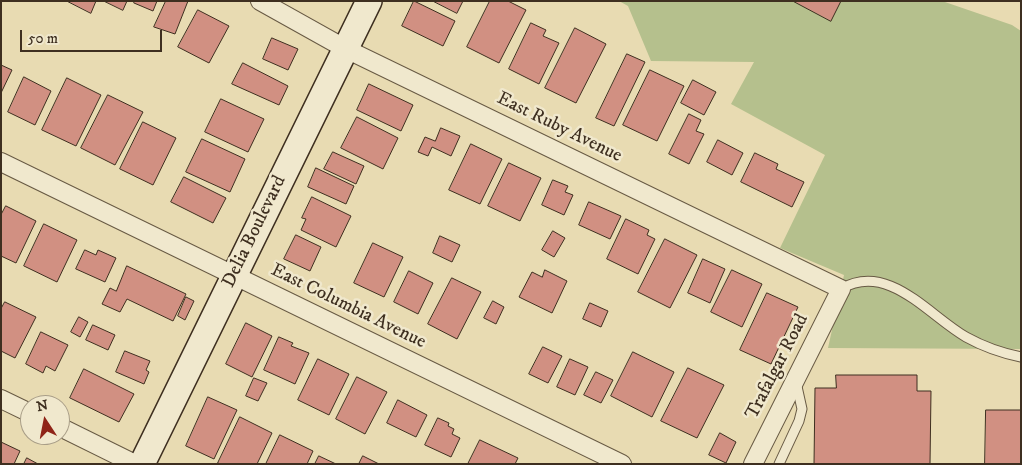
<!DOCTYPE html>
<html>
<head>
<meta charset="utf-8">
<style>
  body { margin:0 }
  #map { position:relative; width:1022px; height:465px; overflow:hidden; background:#e8dbb2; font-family:"IM FELL DW Pica",serif }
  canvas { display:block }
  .frame { position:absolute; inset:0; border:2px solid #3e2f20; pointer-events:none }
  .north { position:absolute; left:20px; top:395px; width:50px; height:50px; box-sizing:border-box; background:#f0e8cd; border:1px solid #a99e88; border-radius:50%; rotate:349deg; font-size:14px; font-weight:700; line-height:20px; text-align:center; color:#3e2f20 }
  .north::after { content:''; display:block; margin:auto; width:18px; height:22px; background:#8f2418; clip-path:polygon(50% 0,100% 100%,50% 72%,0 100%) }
  .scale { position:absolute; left:20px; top:30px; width:142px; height:22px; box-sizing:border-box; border:2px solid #3e2f20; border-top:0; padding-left:6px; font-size:15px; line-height:18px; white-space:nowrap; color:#3e2f20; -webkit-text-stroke:4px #f0e8cd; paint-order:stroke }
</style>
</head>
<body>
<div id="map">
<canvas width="1022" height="465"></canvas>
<div class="frame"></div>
<div class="north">N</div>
<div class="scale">50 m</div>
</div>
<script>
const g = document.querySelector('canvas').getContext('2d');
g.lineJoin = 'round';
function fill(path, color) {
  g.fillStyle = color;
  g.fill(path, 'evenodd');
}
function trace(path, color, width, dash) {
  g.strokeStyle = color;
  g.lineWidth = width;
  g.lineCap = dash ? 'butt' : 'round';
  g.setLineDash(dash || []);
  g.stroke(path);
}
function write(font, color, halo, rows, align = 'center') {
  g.font = font + ' "IM FELL DW Pica",serif';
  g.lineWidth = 5;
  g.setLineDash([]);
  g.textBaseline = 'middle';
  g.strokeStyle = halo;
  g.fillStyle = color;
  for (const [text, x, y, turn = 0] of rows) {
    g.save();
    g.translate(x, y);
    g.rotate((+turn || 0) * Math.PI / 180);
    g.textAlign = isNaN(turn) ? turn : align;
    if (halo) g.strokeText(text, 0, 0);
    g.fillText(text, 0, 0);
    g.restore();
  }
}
fill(new Path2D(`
  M619,1H942L1012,25L1021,31V349L828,348L844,275L780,248L825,155L731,104L754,62L651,61L628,6Z`), '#b5c08d');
const building = new Path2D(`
  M67,1H96L91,13Z
  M104,1H127L123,10Z
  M135,1H157L153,11L134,3Z
  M166,1H188L175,34L154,27Z
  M414,1L455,21L443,46L402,26Z
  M433,1H463L457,13Z
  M490,1H508L526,10L499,63L467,47Z
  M793,1H841L831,21Z
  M198,10L229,26L209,63L178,47Z
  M531,23L546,30L543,36L559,43L539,84L509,69Z
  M575,28L606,44L576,103L545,88Z
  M272,38L298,49L288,70L263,59Z
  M627,54L645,62L614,126L596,118Z
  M243,63L288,86L279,105L232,84Z
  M1,65L12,70L1,93Z
  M650,70L684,86L657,141L623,125Z
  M24,77L51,91L35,125L8,112Z
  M67,78L101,95L76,146L42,130Z
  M693,80L716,92L704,115L681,103Z
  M369,84L413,105L401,131L357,110Z
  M108,95L143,112L115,165L81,148Z
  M221,99L264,119L248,152L205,132Z
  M689,114L701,120L696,131L704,134L689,164L669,154Z
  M357,117L398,138L383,169L341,148Z
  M143,122L176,138L153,185L120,169Z
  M441,128L460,136L451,156L432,147L428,156L418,152L425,137L435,141Z
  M202,139L245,159L230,192L186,172Z
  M718,140L743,153L732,175L707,162Z
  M471,144L502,159L480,204L449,190Z
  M333,152L364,166L356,184L324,169Z
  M755,153L778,164L776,169L804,182L792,207L741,182Z
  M509,163L541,178L520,221L488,206Z
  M316,168L354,186L346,204L308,187Z
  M184,177L226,198L213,223L171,202Z
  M553,180L568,186L565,192L573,195L564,215L542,205Z
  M312,197L351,216L336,247L301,230L306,219L302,218Z
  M589,202L621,216L610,239L579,225Z
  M6,206L36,221L16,263L1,256V215Z
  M626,219L649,230L647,235L655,239L638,274L607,259Z
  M44,224L77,240L57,282L24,266Z
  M553,231L565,238L554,257L542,250Z
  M296,235L321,247L310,271L284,259Z
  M440,236L460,245L452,262L433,253Z
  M665,239L697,255L670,308L638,292Z
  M373,243L403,257L384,297L354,283Z
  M85,250L96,255L98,250L116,258L105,282L76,269Z
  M703,259L725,269L710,303L688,293Z
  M127,266L186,294L173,321L127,299L120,312L102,304L110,288L116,291Z
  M545,270L567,281L552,313L519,297L532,272L542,277Z
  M732,270L762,284L742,327L711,312Z
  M409,271L433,283L418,314L394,302Z
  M452,278L481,292L457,339L428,324Z
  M767,293L798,307L771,364L740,350Z
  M186,297L194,301L185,320L178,316Z
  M493,301L504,307L496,324L484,318Z
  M5,302L36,317L15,358L1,351V309Z
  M590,303L608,311L601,327L583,319Z
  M79,317L88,322L80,337L71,332Z
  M246,323L272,336L252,377L226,364Z
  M93,325L115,335L108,350L86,340Z
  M41,332L68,345L55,371L46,366L43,373L26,364Z
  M279,337L293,343L291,346L309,353L295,384L264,370Z
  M543,347L562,356L548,383L529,374Z
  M125,351L150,361L146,370L149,372L144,384L116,372Z
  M633,352L674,372L652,417L611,396Z
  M318,359L349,374L329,415L298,400Z
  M570,359L588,367L575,395L557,387Z
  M688,368L724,385L697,438L661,421Z
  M84,369L134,394L119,422L70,398Z
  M596,372L613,380L601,403L584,395Z
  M836,375H917V391H931L930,464H814L815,388H836Z
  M357,377L387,392L365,434L336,419Z
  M254,378L267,383L258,401L246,396Z
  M208,397L237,410L214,459L186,446Z
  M398,400L427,415L416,437L387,423Z
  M986,410H1021V464H985Z
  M240,417L272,433L257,464H221L218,463Z
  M438,418L449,423L448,426L454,429L452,434L460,438L451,457L425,445Z
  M720,433L736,442L726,463L709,455Z
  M280,435L313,451L307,464H266Z
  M480,440L518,458L515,464H468Z
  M1,442L20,451L14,464H1Z
  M319,456L336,464H315Z
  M363,456L379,464H359Z
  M27,458L38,464H24Z`);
fill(building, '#d19082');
trace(building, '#3e2f20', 1);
const lane = new Path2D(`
  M841,289C888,261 929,316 966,337C984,347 1001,353 1021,357
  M779,464L799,421L802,409L796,382`);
const street = new Path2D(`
  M260,1L346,49L841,289L753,464
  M1,162L622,464
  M1,399L30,413
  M60,427L135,464`);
const secondary = new Path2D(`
  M142,464L369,1`);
trace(lane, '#685a44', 11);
trace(street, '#685a44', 20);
trace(secondary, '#3e2f20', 28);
trace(lane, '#f0e8cd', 9);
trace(street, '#f0e8cd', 18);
trace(secondary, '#f0e8cd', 25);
write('19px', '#3e2f20', '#f0e8cd', [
  ["East Ruby Avenue",559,128,26],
  ["Delia Boulevard",255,232,-64],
  ["East Columbia Avenue",348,307,26],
  ["Trafalgar Road",778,367,-63]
]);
</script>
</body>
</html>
